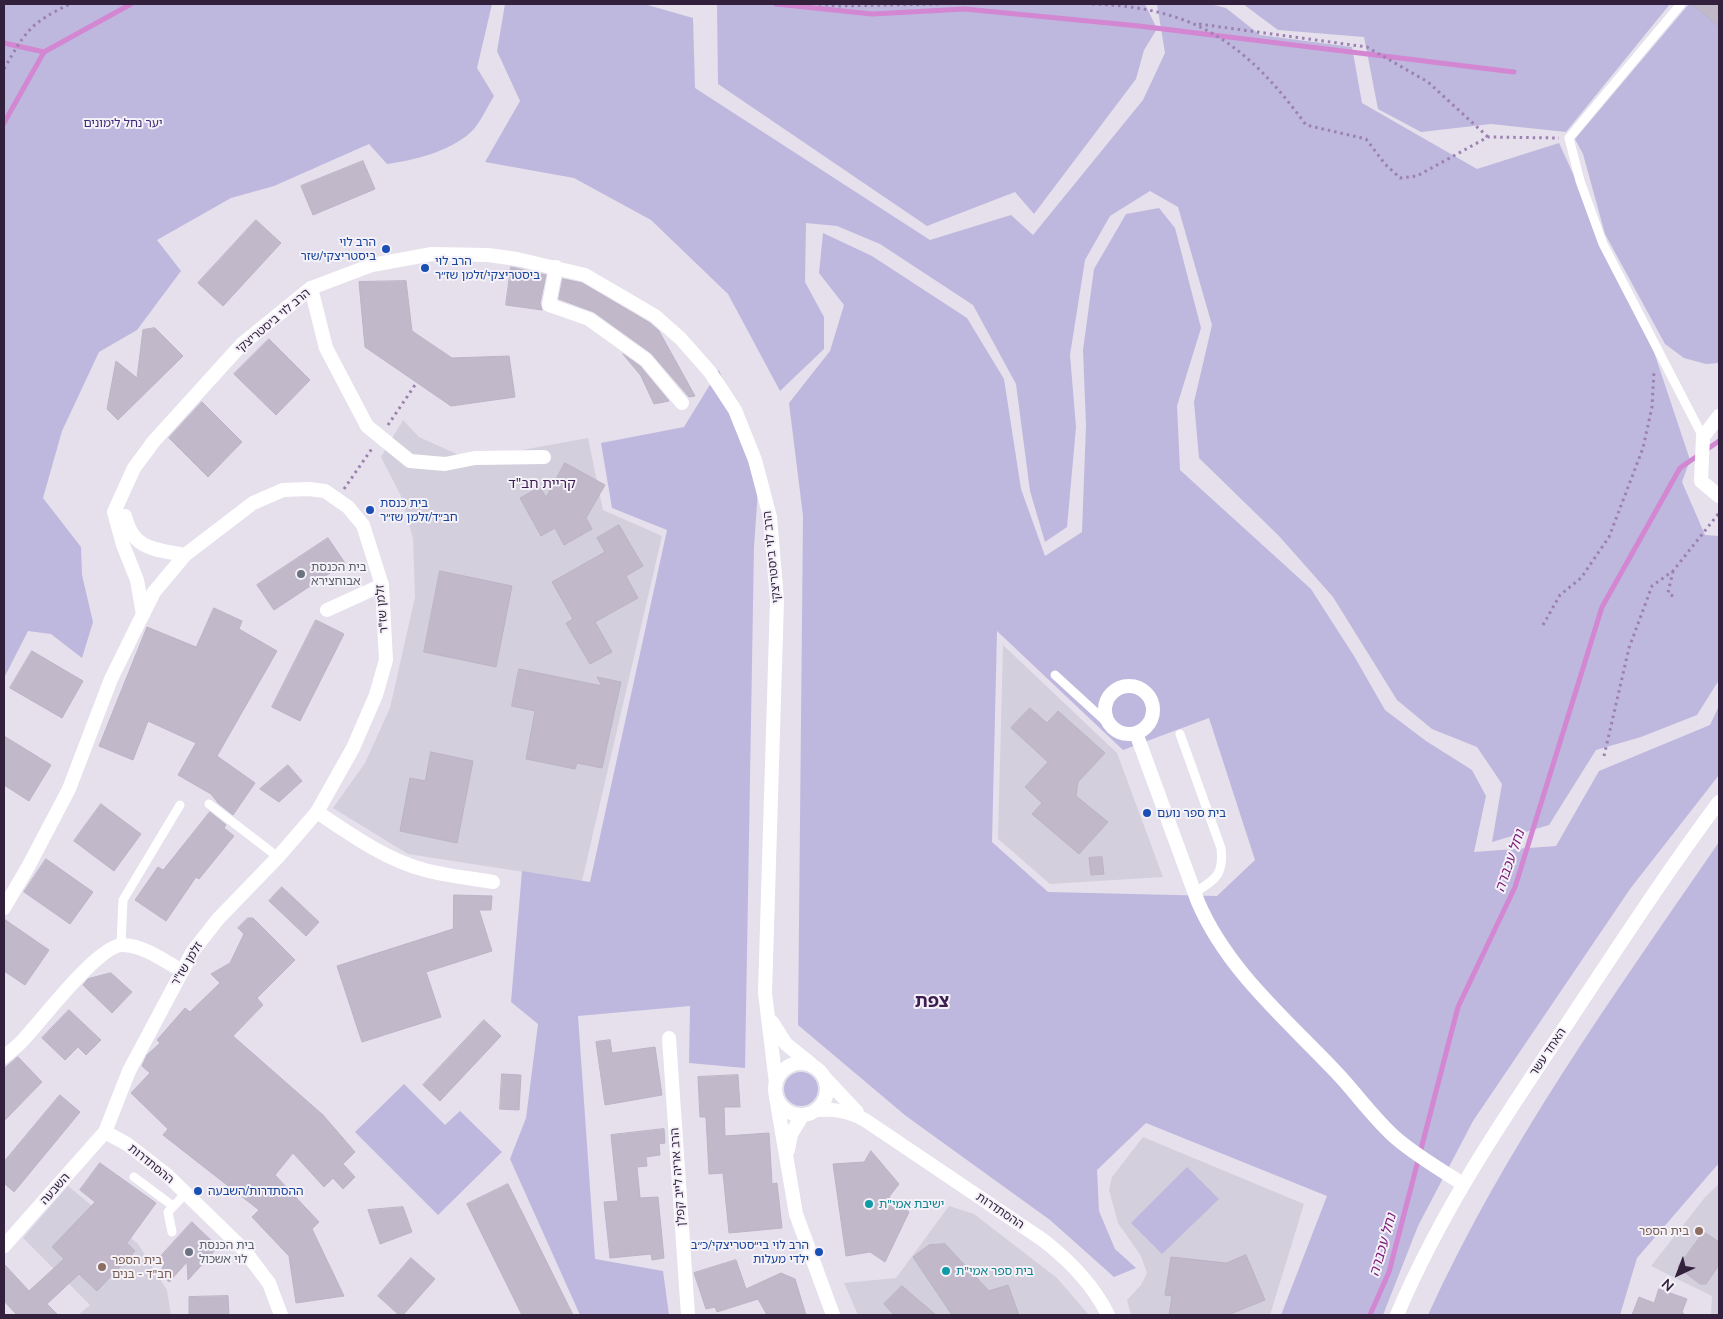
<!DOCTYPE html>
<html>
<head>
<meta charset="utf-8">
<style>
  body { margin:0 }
  #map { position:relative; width:1723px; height:1319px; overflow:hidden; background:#e5e0ec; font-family:Mulish,sans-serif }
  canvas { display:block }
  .frame { position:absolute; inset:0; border:5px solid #32203d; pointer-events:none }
  .north { position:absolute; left:1653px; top:1249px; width:50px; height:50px; -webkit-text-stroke:4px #f4f1f8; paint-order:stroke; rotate:223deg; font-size:14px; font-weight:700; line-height:20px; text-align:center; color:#32203d }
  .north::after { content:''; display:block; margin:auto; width:18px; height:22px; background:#32203d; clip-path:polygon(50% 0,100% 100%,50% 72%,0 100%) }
</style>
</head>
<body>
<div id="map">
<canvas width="1723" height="1319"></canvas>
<div class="frame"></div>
<div class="north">N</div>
</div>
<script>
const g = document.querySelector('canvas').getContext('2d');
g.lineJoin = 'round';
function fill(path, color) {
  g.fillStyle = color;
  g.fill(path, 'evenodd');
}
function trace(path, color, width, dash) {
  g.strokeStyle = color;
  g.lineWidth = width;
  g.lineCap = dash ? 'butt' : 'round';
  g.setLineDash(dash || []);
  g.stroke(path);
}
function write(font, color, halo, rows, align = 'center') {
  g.font = font + ' Mulish,"Noto Sans Hebrew",sans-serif';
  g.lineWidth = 4;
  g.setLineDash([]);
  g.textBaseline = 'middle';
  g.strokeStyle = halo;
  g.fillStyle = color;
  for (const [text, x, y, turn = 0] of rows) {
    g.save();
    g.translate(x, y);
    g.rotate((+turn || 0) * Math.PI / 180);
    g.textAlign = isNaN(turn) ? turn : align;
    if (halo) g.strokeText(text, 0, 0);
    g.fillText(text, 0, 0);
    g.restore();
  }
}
fill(new Path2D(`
  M403,420L419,437L461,456H489L588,438L603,510L662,536L582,881L408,854L333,808L365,763L390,708L415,597L413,538L401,496L381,457Z
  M1003,645L1117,753L1163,877L1050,884L998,839Z
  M1143,1137L1304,1204L1270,1315H1131L1127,1300L1141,1285L1147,1273L1141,1256L1118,1223L1109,1190L1112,1177Z
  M1719,1184V1315H1711L1712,1296L1651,1266L1706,1196Z
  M68,1186L138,1244L167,1290L171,1315H78L90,1305L23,1238Z
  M949,1206L974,1214L1057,1278L1089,1315H858L844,1283L896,1278Z`), '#d4cfdc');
fill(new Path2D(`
  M4,4H492L477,68L494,96C487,107 480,124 470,133C448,152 415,160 387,164L369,144L274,186L231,198L157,240L181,271L137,330L99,352L62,431L43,498L81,547L82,575L93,622L82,658L51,634L28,631L4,678Z
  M505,4H644L693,18L695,88L930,240L1011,215L1033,235L1143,100L1165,53L1157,4H1210L1226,8L1260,35L1352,47L1362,103L1477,169L1559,143L1654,352L1690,460L1682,482L1705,535L1719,536V680L1697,715L1641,737L1596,750L1549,825L1492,842L1502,784L1477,747L1432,729L1397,700L1333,597L1279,536L1199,458L1194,402L1212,325L1178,207L1150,191L1110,216L1085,260L1070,355L1076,427L1067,527L1045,542L1030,491L1016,384L973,305L880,244L837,226L806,223L805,282L824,317V349L780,391L728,294L651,220L574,178L485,162L520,101L497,51Z
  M717,4H1145L1157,29L1144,50L1136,79L1034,214L1015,192L927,226L718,84Z
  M1243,4H1670L1566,132L1491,124L1421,132L1378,109L1364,37L1278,30Z
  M1689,4H1719V363L1706,364L1684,358L1665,344L1605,234L1583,154L1575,139Z
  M1159,208L1175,228L1201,328L1177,406L1180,470L1311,589L1354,656L1385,710L1426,741L1472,770L1486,796L1474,852L1556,846L1599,771L1710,725L1719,706V775L1630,889L1473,1121L1418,1226L1383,1315H1281L1327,1196L1146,1123L1097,1170L1099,1211L1115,1249L1136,1268L1114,1277L1050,1220L906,1116L798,1025L803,516L789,403L830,351L844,305L819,273L823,233L872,256L967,318L1004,379L1021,489L1045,556L1082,532L1086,425L1083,350L1094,269L1126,214ZM997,631L1123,750L1209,718L1255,860L1217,896L1048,892L992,842Z
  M719,370L743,433L758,490L754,547L745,1068L689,1063L690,1006L578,1016L595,1259L663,1271L669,1315H580L510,1159L526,1118L538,1024L511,1002L522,871L590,882L667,530L612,508L601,443L684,427Z
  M1719,842V1163L1637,1258L1620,1315H1428C1505,1146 1614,995 1719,842Z
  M784 1089a17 17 0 1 1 34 0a17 17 0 1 1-34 0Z
  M404,1084L445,1125L460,1111L502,1152L438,1215L355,1132Z
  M1187,1167L1219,1199L1162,1254L1131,1223Z`), '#beb8de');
trace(new Path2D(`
  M776,4L872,14L965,9L1139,26L1514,72
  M4,43L44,52
  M4,123L44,52L131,4
  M1370,1315L1389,1272L1458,1007L1515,887L1602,607L1680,468L1719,441`), '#d386d1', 5);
const building = new Path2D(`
  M1692,4H1719V26Z
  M363,161L375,189L313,215L301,186Z
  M256,220L281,243L223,306L198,283Z
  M511,267L546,275L540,303L542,310L506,305Z
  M563,279L582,283L650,323L659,331L695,396L689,397L651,353L594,312L559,299Z
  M406,281L412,331L452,358L509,356L515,397L451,406L365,347L359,282Z
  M155,328L183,356L118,420L107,409L116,361L137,378L143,330Z
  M269,339L310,380L276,415L234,374Z
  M623,354L640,366L669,401L654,404L641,376Z
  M202,402L242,442L208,477L169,438Z
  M565,463L605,485L586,518L592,529L564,545L555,528L541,536L520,498L540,487L546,497Z
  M619,525L643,566L626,576L638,598L595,622L612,652L590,664L566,623L573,619L552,582L605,552L597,538Z
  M328,538L345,563L274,610L257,585Z
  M440,571L512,586L496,667L424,652Z
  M214,608L242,621L239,629L277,651L217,756L255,783L233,815L218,803L211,794L178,775L196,743L148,721L133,760L99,746L147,627L196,647Z
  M316,620L344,634L300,721L272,707Z
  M32,651L83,681L62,718L10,688Z
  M519,669L602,686L597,677L621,682L602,768L577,763L575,769L526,759L535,711L512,706Z
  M1030,708L1047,723L1058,711L1105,753L1078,782L1076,796L1108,822L1079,854L1032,814L1042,803L1025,787L1048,762L1011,728Z
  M4,736L51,765L29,801L4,785Z
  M431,752L473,761L457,843L400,831L410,778L425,781Z
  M288,765L302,781L279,802L260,789Z
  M101,804L141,834L114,871L74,841Z
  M210,812L226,825L224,828L234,836L199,879L196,877L166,921L135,900L158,867L163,870Z
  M1102,857L1104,874L1091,875L1089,858Z
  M46,859L93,892L70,924L24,892Z
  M282,887L319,922L306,936L269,901Z
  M454,895L492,896L491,910H479L492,951L426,972L441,1017L362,1042L337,966L453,929Z
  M248,918H253L295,960L257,998L263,1005L233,1036L323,1115L355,1152L343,1164L355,1177L343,1189L333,1178L324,1187L293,1153L275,1175L319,1222L312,1229L344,1296L296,1303L289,1256L252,1217L259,1210L163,1135L168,1129L131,1093L150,1073L142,1066L147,1055L160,1043L157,1040L185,1008L190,1012L220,983L211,974L230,963L244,934L238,928Z
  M4,919L49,950L25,985L4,971Z
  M111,973L132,992L112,1013L83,985L88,979Z
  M69,1010L101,1040L86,1055L78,1047L65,1060L42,1038Z
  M484,1020L501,1036L440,1101L423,1085Z
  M610,1040L612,1053L655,1047L662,1095L605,1105L596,1042Z
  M18,1057L42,1082L4,1121V1069Z
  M502,1074L521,1075L519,1110L500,1109Z
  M738,1075L740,1107H724L725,1136L769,1133L772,1184L777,1183L782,1228L729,1233L723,1173L709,1174L706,1117H700L698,1077Z
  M60,1095L80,1112L14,1192L4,1183V1162Z
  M664,1129L665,1143L659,1144L660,1155L646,1157L647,1166L637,1167L640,1198L658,1197L664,1258L652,1260L651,1254L610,1258L604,1202L618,1201L611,1135Z
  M871,1151L899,1184L889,1197L909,1212L885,1262L870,1252L846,1256L833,1164L864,1162Z
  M100,1163L156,1203L127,1243L135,1251L97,1291L79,1274L47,1304L58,1315H17L4,1301V1264L29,1291L64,1259L52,1247L95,1202L80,1190Z
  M508,1184L573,1315H522L467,1204Z
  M403,1207L412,1232L380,1244L368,1210Z
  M192,1222L218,1247L188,1280L187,1262L169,1282L160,1273L165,1262L160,1257Z
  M1704,1232L1719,1242V1265L1706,1284H1700L1678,1267Z
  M945,1244L989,1291L1008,1285L1019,1315H952L913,1257L929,1245Z
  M1246,1255L1265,1300L1228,1315H1169L1172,1296L1165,1295L1171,1257L1226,1263Z
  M411,1258L435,1279L403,1315H399L378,1296Z
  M736,1260L746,1289L781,1273L795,1279L806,1315H767L758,1299L717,1312L715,1307L706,1309L694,1273Z
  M902,1286L936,1315H894L884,1304Z
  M1659,1289L1687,1299L1682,1312L1685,1315H1632L1639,1297L1654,1303Z
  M228,1296L229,1315H189V1297Z`);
fill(building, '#c1b9ca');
trace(building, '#bbb3c6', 1);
trace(new Path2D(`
  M819,4L837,6L940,4
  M1092,4C1195,7 1247,44 1306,125L1366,139L1385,164L1400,178L1417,176L1488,137L1559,138
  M1199,24L1367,47L1428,82L1488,137
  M4,69C25,32 30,23 70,4
  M388,425L417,382
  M344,489L373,447
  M1673,571L1668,593L1676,598
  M1543,625L1560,595L1581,578L1609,537L1643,448L1652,407L1654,371
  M1604,756L1629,648L1652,586L1673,571L1719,513`), '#9b80b1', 3, [2.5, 4]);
trace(new Path2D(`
  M1681,4L1569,138L1580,181L1603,244L1703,437
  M1055,675L1114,729
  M1180,734L1221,848C1224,875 1216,879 1194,893
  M209,804L278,857
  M121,944L123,900L180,805
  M134,1177L173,1206
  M172,1232L168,1212L186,1193`), '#fff', 9);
trace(new Path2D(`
  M556,267L549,305L589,319L646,360L682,403
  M311,288L326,348L367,426L410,461L445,464L475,458L544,457
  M1719,416L1703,437L1701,481L1719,496
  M327,610L382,585
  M1105 710a24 24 0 1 1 48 0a24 24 0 1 1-48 0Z
  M1136,733L1198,902C1227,970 1286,1019 1336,1072C1357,1094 1374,1119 1397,1139C1417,1156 1441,1170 1463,1184
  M317,812C350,834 386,860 425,870C447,876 470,878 493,882
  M4,908L28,867L69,789L111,679L143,614
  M669,1038L688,1315
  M4,1057C11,1051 18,1046 24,1039C42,1020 99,944 123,945C145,946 163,960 182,971
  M826,1079L857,1112
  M817,1110C836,1109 848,1111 865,1120L1043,1240C1070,1261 1093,1284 1108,1315
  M1397,1315C1442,1209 1505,1116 1569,1021C1618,947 1666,873 1719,802`), '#fff', 14);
trace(new Path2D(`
  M125,516C133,550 154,549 185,555
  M143,614L137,580L123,545L114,512L134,468L154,441L242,344L311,288L372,265L432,254L488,255L517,259L585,275L655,316L681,339L710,372L735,410L755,460L770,517L777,600L765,993L776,1083
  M772,1022L786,1044L811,1064
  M775 1089a26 26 0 1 1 52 0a26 26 0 1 1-52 0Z
  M775,1091L796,1214L833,1315
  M105,1132L127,1144L167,1175L244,1250L269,1283L281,1315
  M788,1150L791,1134L802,1116
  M4,1246L105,1132L129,1071L193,951L218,919L278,857L317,812L353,748L376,695L386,660L382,585L363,525L348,507L325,491L309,489L283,490L253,503L185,555L154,592L143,614`), '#fff', 14);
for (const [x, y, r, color] of [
  [386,249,5,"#1a4fb4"],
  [425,268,5,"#1a4fb4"],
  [370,510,5,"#1a4fb4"],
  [301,574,5,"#6b7280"],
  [1147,813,5,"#1a4fb4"],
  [198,1191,5,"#1a4fb4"],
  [869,1204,5,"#0f9aa8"],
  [1699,1231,5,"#8d6e63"],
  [189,1252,5,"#6b7280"],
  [819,1252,5,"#1a4fb4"],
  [102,1267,5,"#8d6e63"],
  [946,1271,5,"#0f9aa8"]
]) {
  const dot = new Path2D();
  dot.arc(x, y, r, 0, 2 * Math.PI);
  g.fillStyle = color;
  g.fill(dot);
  trace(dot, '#f4f1f8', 2);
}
write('12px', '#3d2975', '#f4f1f8', [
  ["יער נחל לימונים",123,123]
]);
write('12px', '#164399', '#f4f1f8', [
  ["הרב לוי",376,242,"right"],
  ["ביסטריצקי/שזר",376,256,"right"],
  ["הרב לוי",435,261],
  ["ביסטריצקי/זלמן שז״ר",435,275],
  ["בית כנסת",380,503],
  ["חב״ד/זלמן שז״ר",380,517],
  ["בית ספר נועם",1157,813],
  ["ההסתדרות/השבעה",208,1191],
  ["הרב לוי בי״סטריצקי/כ״ב",809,1245,"right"],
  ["ילדי מעלות",809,1259,"right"]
], 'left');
write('12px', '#32203d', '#f4f1f8', [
  ["הרב לוי ביסטריצקי",273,321,-40],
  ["הרב לוי ביסטריצקי",772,557,-96],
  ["זלמן שז\"ר",382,609,-95],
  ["זלמן שז\"ר",187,964,-59],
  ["האחד עשר",1548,1052,-56],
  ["ההסתדרות",151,1164,39],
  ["הרב אריה לייב קפלן",678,1177,-94],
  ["השבעה",55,1189,-48],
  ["ההסתדרות",1000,1211,34]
]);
write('12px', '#5b616d', '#f4f1f8', [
  ["בית הכנסת",311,567],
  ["אבוחצירא",311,581],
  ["בית הכנסת",199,1245],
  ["לוי אשכול",199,1259]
], 'left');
write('12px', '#0d838f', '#f4f1f8', [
  ["ישיבת אמי\"ת",879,1204],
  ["בית ספר אמי\"ת",956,1271]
], 'left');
write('12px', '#785e54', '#f4f1f8', [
  ["בית הספר",1689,1231],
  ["בית הספר",112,1260,"left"],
  ["חב\"ד - בנים",112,1274,"left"]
], 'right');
write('14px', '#3d1c50', '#f4f1f8', [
  ["קריית חב\"ד",542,484]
]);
write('italic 14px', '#7b1876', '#f4f1f8', [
  ["נחל עכברה",1510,861,-71],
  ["נחל עכברה",1383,1245,-74]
]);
write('bold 18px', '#3d1c50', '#f4f1f8', [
  ["צפת",932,1002]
]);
</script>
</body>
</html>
